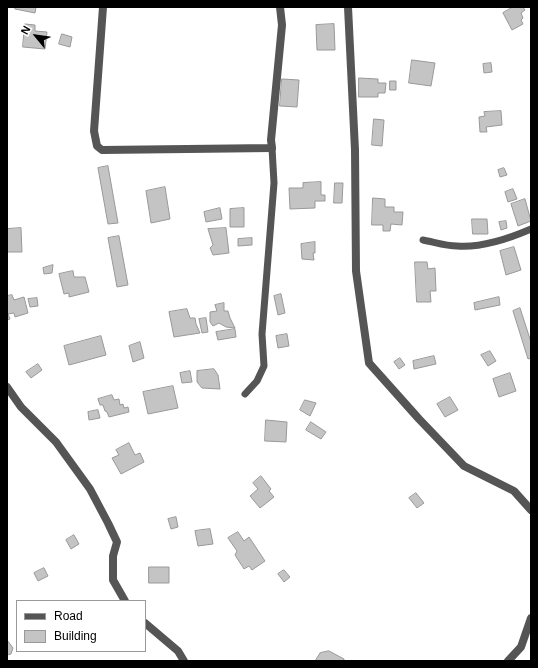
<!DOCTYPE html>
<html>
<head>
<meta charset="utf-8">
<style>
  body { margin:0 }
  #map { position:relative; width:538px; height:668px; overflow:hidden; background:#fff; font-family:Arial,sans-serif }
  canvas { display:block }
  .frame { position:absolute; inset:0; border:8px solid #000; pointer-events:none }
  .legend { position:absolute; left:16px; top:600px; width:130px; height:52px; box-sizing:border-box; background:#fff; border:1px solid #999; margin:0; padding:5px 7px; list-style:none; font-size:12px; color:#000 }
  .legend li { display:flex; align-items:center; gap:8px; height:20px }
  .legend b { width:20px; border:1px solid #999 }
  .north { position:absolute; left:16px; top:16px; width:40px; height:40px; -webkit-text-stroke:3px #fff; paint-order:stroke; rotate:299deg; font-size:11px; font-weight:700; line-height:16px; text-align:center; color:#000 }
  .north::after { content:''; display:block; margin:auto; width:14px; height:18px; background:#000; clip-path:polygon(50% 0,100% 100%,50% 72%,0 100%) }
</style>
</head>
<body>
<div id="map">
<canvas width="538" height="668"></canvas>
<div class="frame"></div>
<ul class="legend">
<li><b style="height:5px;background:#555"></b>Road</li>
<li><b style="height:11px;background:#c4c4c4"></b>Building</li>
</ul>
<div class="north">N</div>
</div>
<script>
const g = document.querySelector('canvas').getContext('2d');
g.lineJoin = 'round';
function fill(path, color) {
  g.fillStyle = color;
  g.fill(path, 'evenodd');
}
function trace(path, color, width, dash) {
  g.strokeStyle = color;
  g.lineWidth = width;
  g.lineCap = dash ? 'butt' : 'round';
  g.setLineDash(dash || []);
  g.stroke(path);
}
const building = new Path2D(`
  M16,7H36L35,13L15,9Z
  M513,7H523L525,10L521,13L523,18L521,20L523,24L512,30L503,13Z
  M25,24L35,25V31L47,32L45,49L23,47Z
  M334,24L335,50H317L316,25Z
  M62,34L72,37L70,47L59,44Z
  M412,60L435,63L431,86L409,83Z
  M491,63L492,72L484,73L483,64Z
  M359,78L378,79V83H386L385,93H378V97H359Z
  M282,79L299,80L297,107L280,106Z
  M390,81H396V90H390Z
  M501,111L502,125L486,127L487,132H480L479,117L485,116L484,112Z
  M374,119L384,120L382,146L372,145Z
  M108,166L118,223L108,224L98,168Z
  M504,168L507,175L500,177L498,170Z
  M321,182V195H325V201H315V208L290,209L289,188H303V183Z
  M335,183H343L342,203H334Z
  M165,187L170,219L151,223L146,191Z
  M513,189L517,199L508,202L505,192Z
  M373,198L385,199V207H394V212H403L402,225L391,224L390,231H383V225H372Z
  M525,199L531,221L518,226L511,204Z
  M220,208L222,219L206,222L204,212Z
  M244,208V227H230V209Z
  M472,219H487L488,234H473Z
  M506,221L507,228L501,230L499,222Z
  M21,228L22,252H7V229Z
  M226,228L229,253L213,255L210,248L213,245L208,229Z
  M119,236L128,285L117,287L108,238Z
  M252,238V245L238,246V239Z
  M315,242V253H313L314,260L302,259L301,244Z
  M514,247L521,270L506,275L500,251Z
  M415,262H427L428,269L435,268L436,291H430L431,302H417Z
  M53,265L52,273L44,274L43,268Z
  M73,271L74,277H85L89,292L69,297V293L64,294L59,274Z
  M281,294L285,313L278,315L274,296Z
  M12,295L14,300L24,297L28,313L15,317L14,313L8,314L10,319L7,320V296Z
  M499,297L500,305L475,310L474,303Z
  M37,298L38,306L30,307L28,299Z
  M224,303V311H228L230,318L235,328L226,327L219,323L213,326L210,322V312L217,311L215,305Z
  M520,308L531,342V358L528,359L513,311Z
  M187,309L190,318H195L196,324L200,333L174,337L169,312Z
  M206,318L208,332L202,333L199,319Z
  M235,329L236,337L218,340L216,332Z
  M287,334L289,346L278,348L276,336Z
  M101,336L106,355L69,365L64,346Z
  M140,342L144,358L133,362L129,346Z
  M490,351L496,361L488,366L481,355Z
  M434,356L436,364L414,369L413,361Z
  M400,358L405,365L399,369L394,362Z
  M38,364L42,370L31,378L26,372Z
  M214,369L218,375L220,389L202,388L197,382V371Z
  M190,371L192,382L182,383L180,373Z
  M510,373L516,391L499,397L493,379Z
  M173,386L178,408L148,414L143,392Z
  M112,395L114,400L119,399L120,405L123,404L124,408L128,407L129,412L109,417L107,412L105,411L103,405H100L98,399Z
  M450,397L458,410L445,417L437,404Z
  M305,400L316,403L310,416L300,410Z
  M98,410L100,418L89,420L88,412Z
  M266,420L287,422L286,442L265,441Z
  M311,422L326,432L321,439L306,430Z
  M129,443L135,455L140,453L144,462L121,474L112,458L119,455L116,450Z
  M261,476L271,489L269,491L274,497L260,508L250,496L258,489L253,483Z
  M416,493L424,503L417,508L409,498Z
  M176,517L178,527L171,529L168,519Z
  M210,529L213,544L198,546L195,531Z
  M238,532L244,541L249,537L265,561L252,570L249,566L244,569L235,555L237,551L228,538Z
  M74,535L79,544L71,549L66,540Z
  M149,567H169V583H149Z
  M44,568L48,576L38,581L34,573Z
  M284,570L290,577L284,582L278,574Z
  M7,640L13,648L11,654L7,655Z
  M329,651L344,659V661H315L320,653Z`);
fill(building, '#c4c4c4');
trace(building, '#999', 1);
trace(new Path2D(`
  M423,240C434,242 446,246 457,246C482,248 508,239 531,229
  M245,394L257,381L264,366L262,334L274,183L272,148`), '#555', 7);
trace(new Path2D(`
  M103,7L94,131L97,146L102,150L272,148L271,140L282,25L280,7
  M348,7L355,150L356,271L369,363L419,419L464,466L514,491L531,510
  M7,387L21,407L56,442L90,489L108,523L117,542L113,556V580L125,601
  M145,623L178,651L184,661
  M508,661L521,647L531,618`), '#555', 8);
</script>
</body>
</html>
